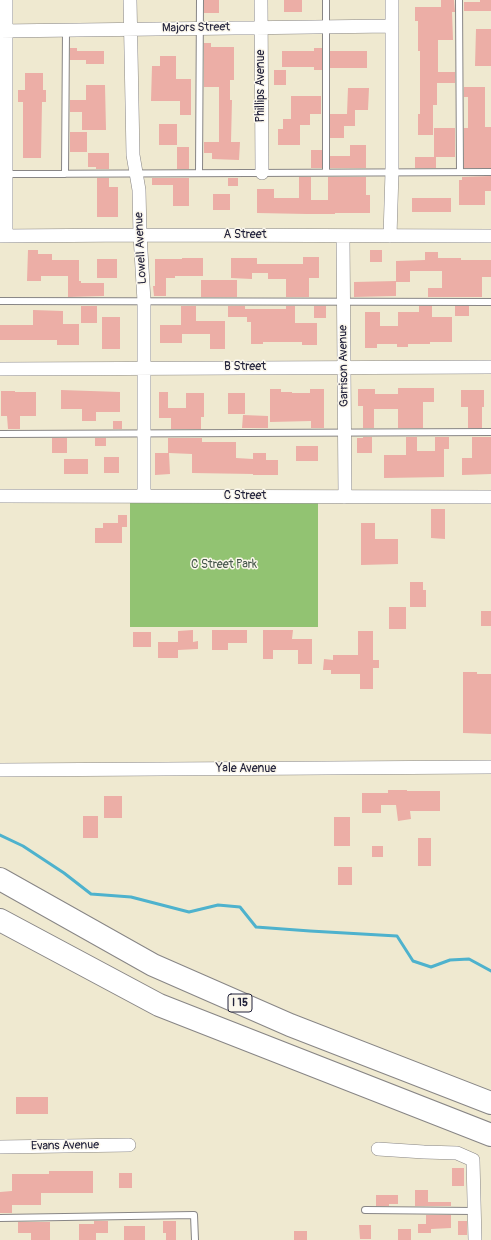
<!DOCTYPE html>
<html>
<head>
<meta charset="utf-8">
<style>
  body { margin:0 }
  canvas { display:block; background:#efe9d0 }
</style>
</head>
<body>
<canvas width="491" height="1240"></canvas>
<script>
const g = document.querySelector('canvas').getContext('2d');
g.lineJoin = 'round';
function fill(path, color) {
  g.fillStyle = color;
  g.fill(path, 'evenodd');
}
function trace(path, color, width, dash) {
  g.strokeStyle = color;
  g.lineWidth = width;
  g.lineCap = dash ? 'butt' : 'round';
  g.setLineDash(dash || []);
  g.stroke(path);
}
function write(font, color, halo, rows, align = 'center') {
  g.font = font + ' Pangolin,sans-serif';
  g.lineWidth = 3;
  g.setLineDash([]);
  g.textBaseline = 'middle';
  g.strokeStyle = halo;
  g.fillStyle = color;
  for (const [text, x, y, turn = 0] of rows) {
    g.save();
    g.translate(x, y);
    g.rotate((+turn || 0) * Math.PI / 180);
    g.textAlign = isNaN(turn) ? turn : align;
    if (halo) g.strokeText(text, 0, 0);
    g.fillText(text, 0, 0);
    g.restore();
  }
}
fill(new Path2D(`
  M130,503H318V627H130Z`), '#92c372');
trace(new Path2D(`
  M0,835L23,846L64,873L91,894L131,897L189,912L218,905L240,907L256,927L310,931L397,936L413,961L431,967L450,960L469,959L491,971`), '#4eb2cd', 3);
fill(new Path2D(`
  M204,0H219V13H204Z
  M284,0H302V12H284Z
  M441,0H454L455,12H452L453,40H438V72H455V83H437V105H433V135H418V114H420V51H418V21H415V7H441Z
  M480,0H491V11H464V2H480Z
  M476,29H491V66H475Z
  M204,43H211V47H234V80H230V100H232L231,142H240L239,160L212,159V153H204V142H219V87H204Z
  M70,48H77V51H104V64H86V60H70Z
  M314,48H322V70H314V67H282V51H314Z
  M330,51H367V68H330Z
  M160,56H176V79H191V115H180V101H151L152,66H160Z
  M274,70H286V85H274Z
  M25,73H43V90H46V102H42L41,158H23V102H18V90H25Z
  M86,85H105L106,130H82V112H70V100H86Z
  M464,87H485V127H491V168H464V128H468V97H464Z
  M348,88H369L368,110H355V126H344V138H330V114H347Z
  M291,96H321V114H310V125H300V145H278V129H283V119H291Z
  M159,124H177V145H159Z
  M434,128H455V157H436V168H415V157H434Z
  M70,132H87V152H70Z
  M350,145H366V168H330V156H350Z
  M177,147H189V169H177Z
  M311,150H322V168H311Z
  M88,153H109V169H96V167H88Z
  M491,176V191H485V205H459V180H462V177Z
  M299,177H311V200H328V177H366V195H370V213H335V214H307L257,213V189H274V198H299Z
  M97,178H109V187H118V217H97Z
  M152,178H189V206H173V185H152Z
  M228,178H238V186H228Z
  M213,194H230V210H213Z
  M412,198H451V212H412Z
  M28,250H38V254H52V260H79V281H81V283H104V296L68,297V276H41V281H27Z
  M370,250H382V262H370Z
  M425,252H438V258H461V260H491V277H482V297H428V288H442V271H410V282H396V296L354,297V282L396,281V261L425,260Z
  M303,257H319V278H309V297H286V279H268V273H252V279L231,278V258H257V264H303Z
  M182,258H203V276H175V278H166V296H154L153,286H155V259H182Z
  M97,259H117V278H97Z
  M201,280H237V297H201Z
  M81,306H97V323H81Z
  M181,306H196V321H225V349H210V334H182V343H160V325H181Z
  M228,306H245V309H286V306H295V323H317V345H302V342H263V344H251V322H247V317H228Z
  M314,306H326V318H314Z
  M419,306H432V317H452V342H430V344H408V347H397V344H377V348H365V312H380V326H398V312H419Z
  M455,306H469V316H455Z
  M33,310L63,311V324H79V345H57V340H0V325H33Z
  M102,317H120V349H102Z
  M398,388H434V402H423V428H398V409H374V428H363V406H358V389H375V394H398Z
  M270,389H281V392H292V393H310V389H324V428H311V421L270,422Z
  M61,390L120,392V412H96V421H82V409H61Z
  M461,390H484V407H482V428H468V407H461Z
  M1,391H15V392H36V416H20V429H8L7,416H1Z
  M159,392H168V408H186V393H204V417H201V429H171V418H159Z
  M228,393H245V414H228Z
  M243,415L268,416V428H242Z
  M113,421H122V429H113Z
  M363,437H372V453H357V438H363Z
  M406,437H417V451H435V437H449V449H444V477L384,478V455H406Z
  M472,437H491V474L462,475V458H472Z
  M52,438H67V453H52Z
  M95,438H106V446H95Z
  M168,438H202V442H236V458L253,459V453H266V460H278V475H253V474L192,473V454L169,453L170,474L155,475V453H168Z
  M296,446H318V461H296Z
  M104,457H119V473H104Z
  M64,459H88V474H64Z
  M431,509H445V539L431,538Z
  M118,515H127V527H122V543H95V528H103V523H118Z
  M361,523H375V539H398V564L361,565Z
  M410,582H423V590H426V607H410Z
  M389,607H406V629H389Z
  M481,611H491V626H481Z
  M193,630V642L198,641V649L178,650V658H158V642H178V631Z
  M212,630H247V643H228V650H212Z
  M263,630H293L292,639H312V664H298V650H273V659H263Z
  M358,631H373V660H379V668H373V689H360V674H331V670H323L324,659L333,660V655H358Z
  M133,632H151V647H133Z
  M463,672H477V674H491V734L463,733Z
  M388,790H407V791H440V811H410L411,819L398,821L396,805H381V813H362V793H388Z
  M104,796H122V818H104Z
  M83,816H98V838H83Z
  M334,817H350V846H334Z
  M418,838H431V866H418Z
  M372,846H383V857H372Z
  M338,867H352V885H338Z
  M16,1097H48V1114H16Z
  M452,1168H464V1186H452Z
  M49,1171H93V1193H41V1205H12V1213H0V1192L12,1191V1174H49Z
  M119,1173H132V1188H119Z
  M415,1190H428V1202H451V1206H415Z
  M376,1195H398V1204H389V1206H376Z
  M426,1215H451V1228L431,1229V1233H418V1224H426Z
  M94,1221H108V1233H96V1240H79V1224H94Z
  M163,1221H176V1240H166V1233H163Z
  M458,1221H467V1235H458Z
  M18,1222H50V1240H31V1233H18Z
  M359,1225H371V1239H360Z
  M124,1226H145V1240H124Z
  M398,1229H411V1240H398Z
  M294,1231H307V1240H294Z`), '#ecaea6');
const lane = new Path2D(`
  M459,0L460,172
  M326,172V0
  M199,173L200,0
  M5,174L491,172
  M65,174L66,30
  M0,301L491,302
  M0,434L491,432
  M365,1210L474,1211
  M0,1218L194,1215L195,1240`);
const street = new Path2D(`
  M6,0V236
  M130,0L133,155L139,190L140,235L144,301V496
  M261,0L262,173
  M0,31L392,26
  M0,236L140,235L491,236
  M343,236L345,497
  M390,236L392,172V0
  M0,369L491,367
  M0,496L491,497
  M0,770L491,767
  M0,1147L129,1145
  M378,1149L424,1152L457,1153L473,1160L475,1240`);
const highway = new Path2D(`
  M0,879L153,965L290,1025L491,1103
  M0,920L159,1005L491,1135`);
trace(lane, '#888686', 8);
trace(street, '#888686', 14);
trace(highway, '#888686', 24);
trace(lane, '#fff', 6);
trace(street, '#fff', 13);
trace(highway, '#fff', 22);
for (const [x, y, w] of [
  [240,1003,24]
]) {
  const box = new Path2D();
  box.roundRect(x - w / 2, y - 9, w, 18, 3);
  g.fillStyle = '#fbf7ec';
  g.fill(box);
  trace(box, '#22223b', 1);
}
write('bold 11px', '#22223b', null, [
  ["I 15",240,1003]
]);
write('12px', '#22223b', '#fbf7ec', [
  ["Majors Street",196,28,-1],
  ["Phillips Avenue",261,86,-90],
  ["A Street",245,235],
  ["Lowell Avenue",141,248,-93],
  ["Garrison Avenue",344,366,-91],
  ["B Street",245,367],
  ["C Street",245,496],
  ["Yale Avenue",246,769],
  ["Evans Avenue",65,1146,-1]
]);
write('12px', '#495a4e', '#fbf7ec', [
  ["C Street Park",224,565]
]);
</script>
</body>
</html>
